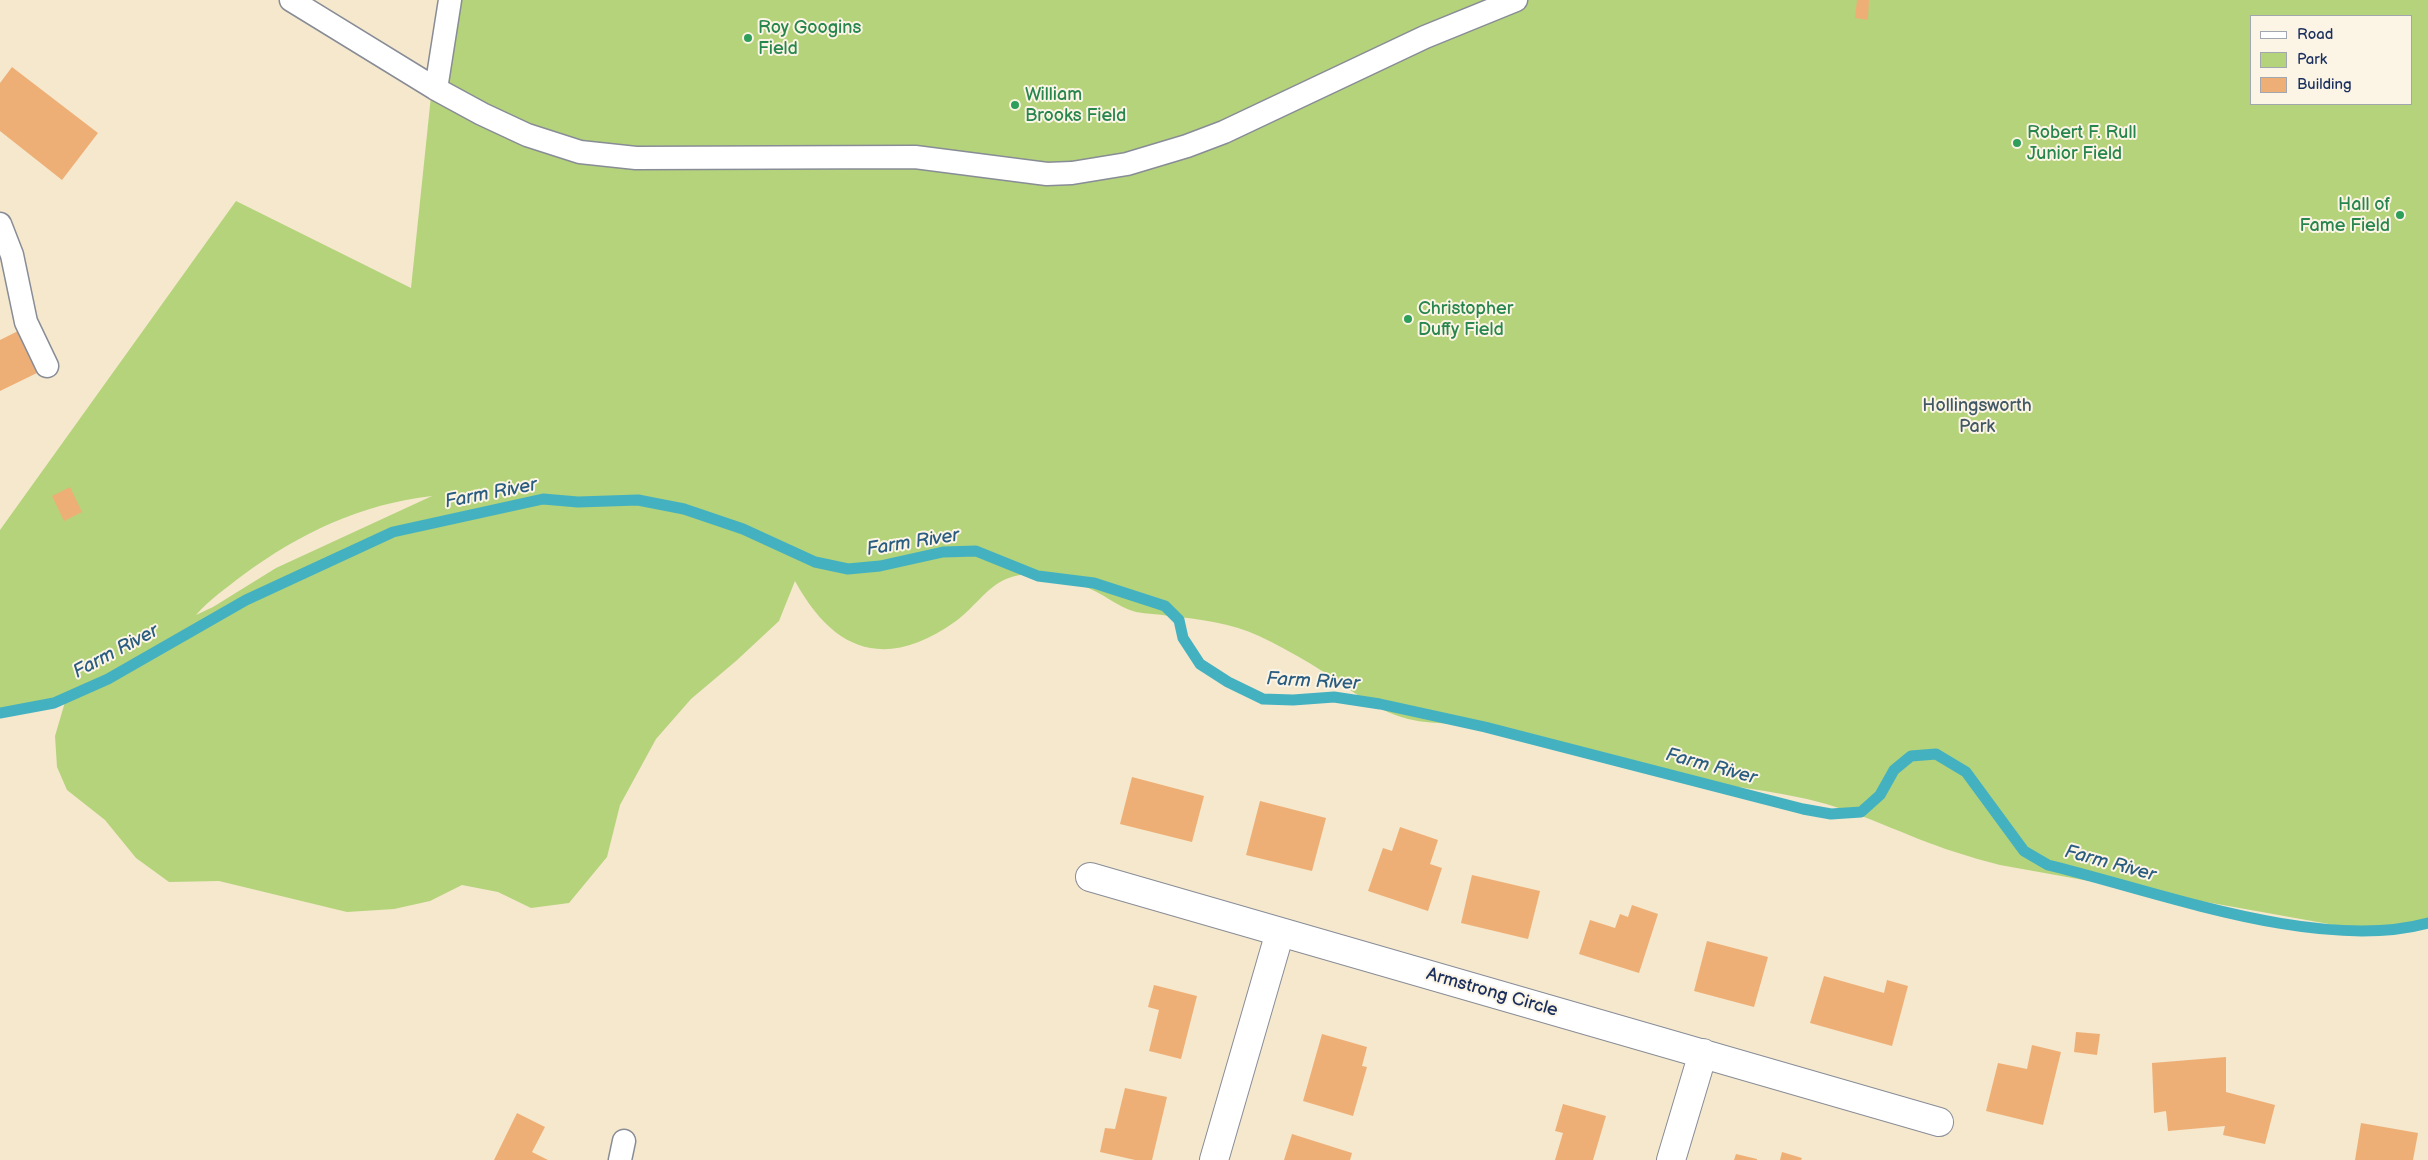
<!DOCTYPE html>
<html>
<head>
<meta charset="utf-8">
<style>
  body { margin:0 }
  #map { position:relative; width:2428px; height:1160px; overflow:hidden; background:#f5e8cd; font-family:"Balsamiq Sans",sans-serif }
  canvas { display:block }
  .legend { position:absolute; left:2250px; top:15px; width:162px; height:90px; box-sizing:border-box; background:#fcf5e5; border:1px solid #a2a6af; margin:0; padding:6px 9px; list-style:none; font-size:15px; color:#1b2f5e }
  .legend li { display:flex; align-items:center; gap:10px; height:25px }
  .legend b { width:25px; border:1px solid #a2a6af }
</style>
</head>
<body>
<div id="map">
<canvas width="2428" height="1160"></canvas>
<ul class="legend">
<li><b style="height:6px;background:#fff"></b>Road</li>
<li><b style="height:14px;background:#b4d37b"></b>Park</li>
<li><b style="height:14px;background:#eeaf76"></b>Building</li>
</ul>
</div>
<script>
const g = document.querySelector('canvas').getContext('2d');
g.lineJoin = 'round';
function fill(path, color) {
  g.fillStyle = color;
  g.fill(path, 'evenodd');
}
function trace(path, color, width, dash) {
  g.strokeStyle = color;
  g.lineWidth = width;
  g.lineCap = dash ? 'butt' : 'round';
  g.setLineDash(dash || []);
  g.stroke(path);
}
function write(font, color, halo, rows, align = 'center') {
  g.font = font + ' "Balsamiq Sans",sans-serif';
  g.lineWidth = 4;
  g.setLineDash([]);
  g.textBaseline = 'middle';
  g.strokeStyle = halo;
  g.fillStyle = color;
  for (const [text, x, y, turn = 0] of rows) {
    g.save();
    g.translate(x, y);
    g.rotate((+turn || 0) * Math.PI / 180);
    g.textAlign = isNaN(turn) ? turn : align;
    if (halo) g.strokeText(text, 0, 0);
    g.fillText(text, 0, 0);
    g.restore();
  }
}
fill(new Path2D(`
  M441,0H2428V924L2385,930L2351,928L2000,865C1985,861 1970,857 1955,852C1905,836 1859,811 1807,799C1751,787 1694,782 1638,771C1590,762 1547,738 1500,728C1469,722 1438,726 1408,719C1372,710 1343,683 1311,664C1294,654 1276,644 1259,636C1231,623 1199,619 1169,616C1158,614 1147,614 1136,612C1117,607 1102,592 1083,586C1060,577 1031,569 1006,579C986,588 974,608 956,621C887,670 835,654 795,581L779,621L736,661L691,699L656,739L620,805L607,857L569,903L531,908L498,892L462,885L430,901L394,909L347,912L219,881L169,882L136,858L105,820L67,790L57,767L55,736L65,702L34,708L0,711V530L236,201L411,288ZM2252,16H2412V104H2252ZM432,496L276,568L213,607L196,615C209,600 226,588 243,575C300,533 361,504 432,496Z`), '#b4d37b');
trace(new Path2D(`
  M0,713L54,703L108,679L246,600L393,532L543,499L578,502L638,500L684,509L743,529L815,562L848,569L880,566L943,552L976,551L1038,576L1094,583L1165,606L1179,620L1183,638L1200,664L1228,682L1263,699L1293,700L1334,697L1380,704L1485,727L1803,809L1831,814L1861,812L1880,795L1894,770L1911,756L1936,754L1966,772L2024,851L2048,865C2156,891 2319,953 2428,923`), '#44b1c1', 11);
fill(new Path2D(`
  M1857,0H1869L1868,20L1855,18Z
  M12,67L98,133L62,180L0,131V83Z
  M18,331L37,373L0,391V340Z
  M70,487L82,512L64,521L52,496Z
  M1132,777L1204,796L1192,842L1120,824Z
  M1260,801L1326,818L1312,871L1246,855Z
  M1400,827L1438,840L1430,864L1442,868L1428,911L1368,891L1383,848L1392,851Z
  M1472,875L1540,891L1528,939L1461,923Z
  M1632,905L1658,914L1639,973L1579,954L1590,920L1615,928L1620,914L1628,917Z
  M1707,941L1768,957L1754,1007L1694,991Z
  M1824,976L1884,993L1887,980L1908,986L1892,1046L1810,1023Z
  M1154,985L1197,996L1181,1059L1149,1051L1159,1010L1148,1007Z
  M2076,1032L2100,1034L2097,1055L2074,1052Z
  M1322,1034L1367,1047L1362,1066L1367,1067L1353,1116L1303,1101Z
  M2032,1045L2061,1052L2043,1125L1986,1111L1998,1063L2027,1069Z
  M2226,1057V1092L2275,1105L2265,1144L2223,1135L2225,1126L2168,1131L2166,1111L2154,1113L2152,1063Z
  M1125,1088L1167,1097L1152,1160H1135L1100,1152L1105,1128L1115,1129Z
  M1563,1104L1606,1116L1593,1160H1555L1563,1133L1555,1131Z
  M517,1113L545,1127L532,1152L548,1160H494Z
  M2361,1123L2418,1133L2413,1160H2355Z
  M1292,1134L1352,1153L1350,1160H1284Z
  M1782,1152L1802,1158L1801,1160H1780Z
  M1736,1154L1757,1159V1160H1734Z`), '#eeaf76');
const service = new Path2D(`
  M291,0L436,89L482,114L527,135L580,152L636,158L915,157L1047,174L1072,173L1127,164L1187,146L1224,132L1425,37L1516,0
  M436,89L450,0
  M0,224L12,255L26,322L47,366
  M620,1160L624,1141`);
const minor = new Path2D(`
  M1090,877L1939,1122
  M1214,1160L1280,932
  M1671,1160L1703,1053`);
trace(service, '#888c96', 25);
trace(minor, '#888c96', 30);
trace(service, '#fff', 22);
trace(minor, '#fff', 28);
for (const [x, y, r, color] of [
  [748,38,5,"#2e9e5b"],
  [1015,105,5,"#2e9e5b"],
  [2017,143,5,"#2e9e5b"],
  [2400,215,5,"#2e9e5b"],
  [1408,319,5,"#2e9e5b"]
]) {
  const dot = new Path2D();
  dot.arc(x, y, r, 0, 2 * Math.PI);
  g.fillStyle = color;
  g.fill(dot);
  trace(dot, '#fcf5e5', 2);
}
write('18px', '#27864d', '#fcf5e5', [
  ["Roy Googins",758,28],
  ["Field",758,49],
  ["William",1025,95],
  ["Brooks Field",1025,116],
  ["Robert F. Rull",2027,133],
  ["Junior Field",2027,154],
  ["Hall of",2390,205,"right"],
  ["Fame Field",2390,226,"right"],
  ["Christopher",1418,309],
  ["Duffy Field",1418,330]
], 'left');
write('18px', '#415865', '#fcf5e5', [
  ["Hollingsworth",1977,406],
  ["Park",1977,427]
]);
write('18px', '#1b2f5e', '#fcf5e5', [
  ["Armstrong Circle",1492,993,16]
]);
write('italic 19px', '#295c81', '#fcf5e5', [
  ["Farm River",491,494,-11],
  ["Farm River",913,543,-9],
  ["Farm River",116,652,-28],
  ["Farm River",1313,682,3],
  ["Farm River",1711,767,15],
  ["Farm River",2110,864,15]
]);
</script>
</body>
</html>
